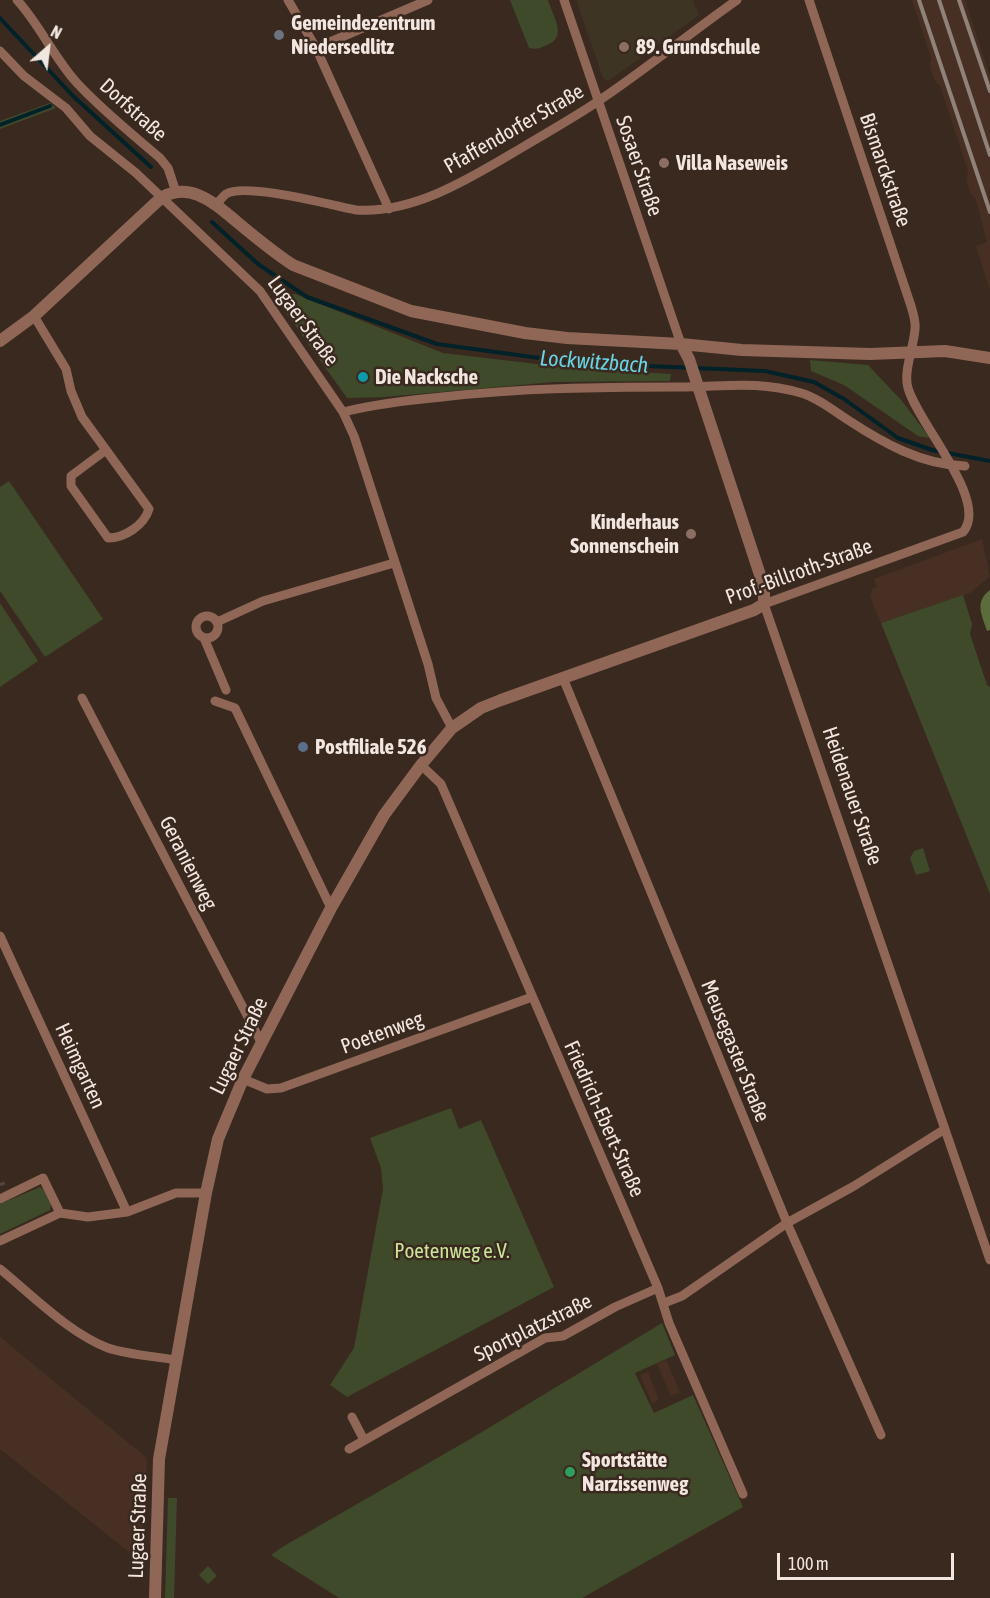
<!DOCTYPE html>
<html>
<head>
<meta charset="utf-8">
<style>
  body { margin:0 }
  #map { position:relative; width:990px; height:1598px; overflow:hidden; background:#3a291f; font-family:"Asap Condensed",sans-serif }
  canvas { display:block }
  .north { position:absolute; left:18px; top:18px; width:60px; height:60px; -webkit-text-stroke:4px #3a291f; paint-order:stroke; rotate:28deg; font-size:16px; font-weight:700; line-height:24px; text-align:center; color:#f2e6e0 }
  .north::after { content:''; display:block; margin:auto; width:21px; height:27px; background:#f2e6e0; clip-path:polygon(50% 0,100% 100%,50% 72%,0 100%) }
  .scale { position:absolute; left:777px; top:1553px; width:177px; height:27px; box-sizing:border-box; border:3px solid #f2e6e0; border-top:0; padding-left:8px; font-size:18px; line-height:21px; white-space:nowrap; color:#f2e6e0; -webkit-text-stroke:4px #3a291f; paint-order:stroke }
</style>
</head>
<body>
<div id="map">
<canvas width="990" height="1598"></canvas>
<div class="north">N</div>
<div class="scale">100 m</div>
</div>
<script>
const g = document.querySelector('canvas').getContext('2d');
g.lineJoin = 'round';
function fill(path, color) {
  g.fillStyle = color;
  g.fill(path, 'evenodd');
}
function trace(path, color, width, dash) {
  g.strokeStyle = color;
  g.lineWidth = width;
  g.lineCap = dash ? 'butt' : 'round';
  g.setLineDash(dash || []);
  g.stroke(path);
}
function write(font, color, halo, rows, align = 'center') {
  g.font = font + ' "Asap Condensed",sans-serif';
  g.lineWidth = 5;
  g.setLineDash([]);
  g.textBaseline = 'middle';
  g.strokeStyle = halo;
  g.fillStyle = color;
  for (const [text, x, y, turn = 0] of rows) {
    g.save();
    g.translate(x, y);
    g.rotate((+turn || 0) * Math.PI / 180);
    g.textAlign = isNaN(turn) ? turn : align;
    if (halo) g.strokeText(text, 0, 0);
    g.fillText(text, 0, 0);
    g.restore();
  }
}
fill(new Path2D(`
  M912,0H965L990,76V290L976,246L987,242L976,200L971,194L966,181L968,171L941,88L935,81L930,67L931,58Z
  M982,539L990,576L970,593L881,623L870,597L873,588L877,587L874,579Z
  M0,1337L147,1458L143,1559L134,1556L0,1449Z
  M666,1360L680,1392L671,1396L657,1364Z
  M648,1372L659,1400L652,1403L640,1375Z`), '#473023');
fill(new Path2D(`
  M576,0H693L699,15L610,80H606L603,78Z`), '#3d3423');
fill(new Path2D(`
  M510,0H548C553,17 568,37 547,45C540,48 536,50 529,48Z
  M50,103L56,108L0,129V121Z
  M295,294L443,353L571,368L671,374L670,381L554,382L384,397L347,398L274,296Z
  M810,360L868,365L902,401L930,438L918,436L844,385L811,371Z
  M9,481L103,619L45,657L0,591V487Z
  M963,595L972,624L970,634L987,685L990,687V894L881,623Z
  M0,603L38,661L0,687Z
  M923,848L930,871L916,875L910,858L914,851Z
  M451,1108L459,1129L481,1120L554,1287L347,1397L330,1385L354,1348L383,1189L381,1168L370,1138Z
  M40,1187L44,1190L51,1205L50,1210L0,1234V1204Z
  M662,1323L675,1355L635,1373L654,1413L693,1395L743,1507L582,1598H339L271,1555L284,1546L472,1438Z
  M168,1498H177L174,1598H165Z
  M208,1566L217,1576L208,1584L199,1575Z`), '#3f4a2a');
fill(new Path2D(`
  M990,590V630L987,631C982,615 974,602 990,590Z`), '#5d6c3d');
trace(new Path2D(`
  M0,18L73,96L151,167
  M0,125L50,106
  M212,222L258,264L307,297L437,344L576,363L765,371L814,382L844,399L898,438L932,450L990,461`), '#002228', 4);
trace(new Path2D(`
  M0,1183L1,1186`), '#56453c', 9, [9, 4.5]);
trace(new Path2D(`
  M17,0C40,25 54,58 77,83C102,110 132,134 160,158L168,168L176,192
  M288,0L316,48L389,209
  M564,0L681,344
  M809,0L911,306C913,313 916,321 915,329C914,346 903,372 908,388C918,424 990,501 963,532L764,604L990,1260
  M316,48L428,0
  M0,51L24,76L66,108L90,136L136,173L260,291L343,412L354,436L428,664L436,698L452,728
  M216,205C219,202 222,197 226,194C245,182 331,205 356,210C415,214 474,176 523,147C548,132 573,118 597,102C645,70 690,33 737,0
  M34,316L66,369L71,391L82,417L149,509C144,525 125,538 108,538L71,486V476L106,450
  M343,412C376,404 409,400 442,397C522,388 598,387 679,387C723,387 757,380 801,393C818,398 834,411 848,420C883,443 922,465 965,466
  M196 627a11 11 0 1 1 22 0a11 11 0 1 1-22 0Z
  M217,622L263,601L394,563
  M204,638L226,690
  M563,678L787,1223L881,1435
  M82,698L262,1044
  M215,701L235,708L331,908
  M421,765L441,784L658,1288L669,1323L743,1494
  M0,936L127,1212
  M243,1079L267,1089L281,1088L532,997
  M0,1199L43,1178L60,1213
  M60,1213L88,1217L127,1212L176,1193H206
  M0,1241L60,1213
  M0,1269C33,1296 69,1333 108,1348C129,1355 154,1356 176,1360
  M664,1303L682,1296L787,1223L854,1186L945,1129
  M352,1417L364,1440
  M349,1449L545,1338L563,1336L615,1307L658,1288`), '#906757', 9);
trace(new Path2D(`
  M0,341L34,316L162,197C174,191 186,190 198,195C213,201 225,212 237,222C255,237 273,252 293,265L411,311L525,333L567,338L681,344L742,350L870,354L945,351L990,358
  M155,1598L159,1459L206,1193L218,1139L243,1079L331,908L384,815L421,765L452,728L481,708L501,700L754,610L764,604V587L689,359L681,344`), '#906757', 12);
trace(new Path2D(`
  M919,0L990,212
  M939,0L990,155
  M959,0L990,91`), '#908179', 4);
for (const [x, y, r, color] of [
  [279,35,6,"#6b7280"],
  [624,47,6,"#8d6e63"],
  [664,163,6,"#8d6e63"],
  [363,377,6,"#0f9aa8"],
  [691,534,6,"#8d6e63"],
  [303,747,6,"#5c6f8a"],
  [570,1472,6,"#2e9e5b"]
]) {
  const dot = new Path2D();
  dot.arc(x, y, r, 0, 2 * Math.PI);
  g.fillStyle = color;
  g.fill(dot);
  trace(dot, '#3a291f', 2);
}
write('bold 21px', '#f2e6e0', '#3a291f', [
  ["Gemeindezentrum",291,23],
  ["Niedersedlitz",291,47],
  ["89. Grundschule",636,47],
  ["Villa Naseweis",676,163],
  ["Die Nacksche",375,377],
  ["Kinderhaus",679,522,"right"],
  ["Sonnenschein",679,546,"right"],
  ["Postfiliale 526",315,747],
  ["Sportstätte",582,1460],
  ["Narzissenweg",582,1484]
], 'left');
write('21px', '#f2e6e0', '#3a291f', [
  ["Dorfstraße",133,110,42],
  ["Pfaffendorfer Straße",514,129,-30],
  ["Sosaer Straße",639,166,71],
  ["Bismarckstraße",885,170,71],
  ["Lugaer Straße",303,321,54],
  ["Prof.-Billroth-Straße",799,572,-20],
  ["Heidenauer Straße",852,796,71],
  ["Geranienweg",188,863,63],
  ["Poetenweg",382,1033,-20],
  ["Lugaer Straße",239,1046,-64],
  ["Meusegaster Straße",735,1051,68],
  ["Heimgarten",80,1066,65],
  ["Friedrich-Ebert-Straße",604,1119,66],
  ["Sportplatzstraße",533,1328,-26],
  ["Lugaer Straße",138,1526,-88]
]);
write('21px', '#cae499', '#3a291f', [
  ["Poetenweg e.V.",452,1251]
]);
write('italic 22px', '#67d3e4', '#3a291f', [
  ["Lockwitzbach",594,362,4]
]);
</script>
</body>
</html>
